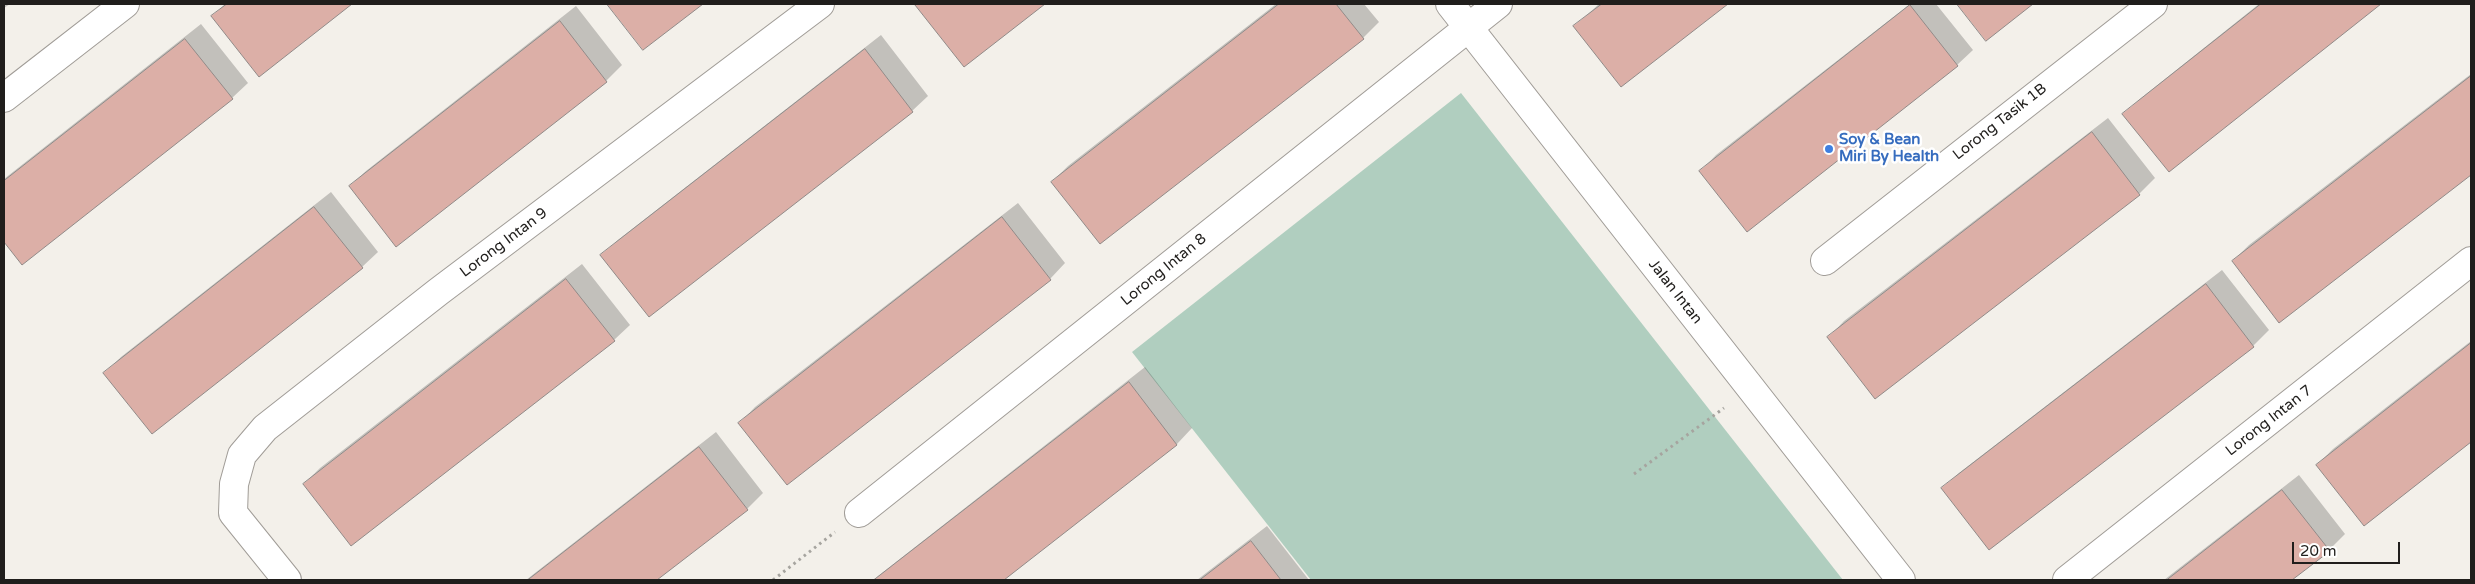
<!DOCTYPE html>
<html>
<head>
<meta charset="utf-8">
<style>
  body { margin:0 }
  #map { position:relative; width:2475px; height:584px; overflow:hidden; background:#f3f0ea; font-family:"Varela Round",sans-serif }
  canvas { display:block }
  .frame { position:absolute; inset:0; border:5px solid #201e1c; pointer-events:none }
  .scale { position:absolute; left:2292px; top:542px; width:108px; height:22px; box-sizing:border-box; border:2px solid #201e1c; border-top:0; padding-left:6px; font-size:15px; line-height:18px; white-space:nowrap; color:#201e1c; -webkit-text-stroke:4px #fff; paint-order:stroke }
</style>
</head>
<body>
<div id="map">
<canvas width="2475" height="584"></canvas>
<div class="frame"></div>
<div class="scale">20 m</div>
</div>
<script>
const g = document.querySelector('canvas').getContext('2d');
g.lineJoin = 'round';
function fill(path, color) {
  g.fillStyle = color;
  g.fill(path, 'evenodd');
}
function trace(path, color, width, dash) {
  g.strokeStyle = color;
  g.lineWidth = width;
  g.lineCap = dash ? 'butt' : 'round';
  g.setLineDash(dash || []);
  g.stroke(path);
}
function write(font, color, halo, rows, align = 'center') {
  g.font = font + ' "Varela Round",sans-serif';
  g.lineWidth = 5;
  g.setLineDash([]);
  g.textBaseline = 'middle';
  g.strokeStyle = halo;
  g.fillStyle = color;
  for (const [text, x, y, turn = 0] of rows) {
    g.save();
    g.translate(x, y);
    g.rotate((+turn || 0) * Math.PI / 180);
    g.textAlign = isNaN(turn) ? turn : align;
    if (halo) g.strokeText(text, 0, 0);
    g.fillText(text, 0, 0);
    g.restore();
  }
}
fill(new Path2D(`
  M1461,93L1843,580H1311L1132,352Z`), '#b0cebf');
fill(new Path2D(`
  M4,4H10L4,8Z
  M225,4H350L259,75L213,16Z
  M608,4H701L643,49Z
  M918,4H1043L964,66Z
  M1276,4H1364L1379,22L1363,38L1052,182L1068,166Z
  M1599,4H1726L1621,86L1575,26Z
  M1910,4H1936L1973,50L1957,65L1701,171L1716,155Z
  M1958,4H2031L1986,39Z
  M2259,4H2379L2169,171L2124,114L2140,99Z
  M576,6L622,65L606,81L396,245L350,186L366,171Z
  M201,24L248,83L232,98L22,263L4,240V179Z
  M881,35L928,96L912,111L602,255L618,240Z
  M2471,74V174L2280,321L2233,261L2249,245Z
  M2108,118L2155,178L2139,194L1875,397L1829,337L1844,321Z
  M331,192L378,252L362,267L105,373L121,357Z
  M1018,203L1065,263L1050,279L740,423L755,407Z
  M582,264L630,325L614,340L304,484L320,468Z
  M2222,270L2269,330L2253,346L1990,549L1943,488L1959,473Z
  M2471,341V441L2364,525L2317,465L2333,449Z
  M1145,367L1192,428L1177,444L1002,580H873Z
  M716,432L763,493L747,509L655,580H526Z
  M2299,475L2345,534L2329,550L2290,580H2164Z
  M1267,526L1309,580H1197Z`), '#0003');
const building = new Path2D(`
  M227,4H352L259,77L211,16Z
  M607,4H703L643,50Z
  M916,4H1045L964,67L915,5Z
  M1279,4H1336L1364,39L1100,244L1051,182Z
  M1602,4H1728L1621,87L1573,26Z
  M1957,4H2033L1986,41Z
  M2261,4H2381L2169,172L2122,114Z
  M1910,5L1958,66L1747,232L1699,171Z
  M560,21L607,82L396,247L349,186Z
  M185,39L233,99L22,265L4,242V181Z
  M865,49L913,112L649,317L600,255Z
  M2471,76V175L2279,323L2232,261Z
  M2092,132L2140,195L1875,399L1827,337Z
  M314,207L363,268L152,434L103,373Z
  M1002,217L1051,280L787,485L738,423Z
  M566,279L615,341L351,546L303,484Z
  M2206,284L2254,347L1989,550L1941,488Z
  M2471,343V442L2364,526L2316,465Z
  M1129,382L1177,445L1004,580H874Z
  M699,447L748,510L657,580H528Z
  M2282,490L2330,551L2292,580H2167Z
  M1251,541L1281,580H1200Z`);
fill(building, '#dcafa7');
trace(building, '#918a88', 1);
const street = new Path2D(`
  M1450,4L1901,580
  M4,98L125,4
  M1825,261L2153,4
  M859,513L1498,4
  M287,580L233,513L234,484L242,455L265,428L438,292L820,4
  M2067,580L2471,261`);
trace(street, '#a09c97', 30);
trace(new Path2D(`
  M1634,474L1724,408
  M773,580L835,532`), '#a6a49f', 3, [2.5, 4]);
trace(street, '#fff', 28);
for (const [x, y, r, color] of [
  [1829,149,5,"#3f7fe0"]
]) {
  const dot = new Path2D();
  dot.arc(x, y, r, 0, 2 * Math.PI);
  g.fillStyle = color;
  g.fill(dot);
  trace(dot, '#fff', 2);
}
write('15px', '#201e1c', '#fff', [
  ["Lorong Tasik 1B",2000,122,-38],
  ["Lorong Intan 9",504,243,-37],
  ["Lorong Intan 8",1164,270,-39],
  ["Jalan Intan",1675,292,52],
  ["Lorong Intan 7",2269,421,-38]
]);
write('bold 15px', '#366cbe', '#fff', [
  ["Soy & Bean",1839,140],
  ["Miri By Health",1839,157]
], 'left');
</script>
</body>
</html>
